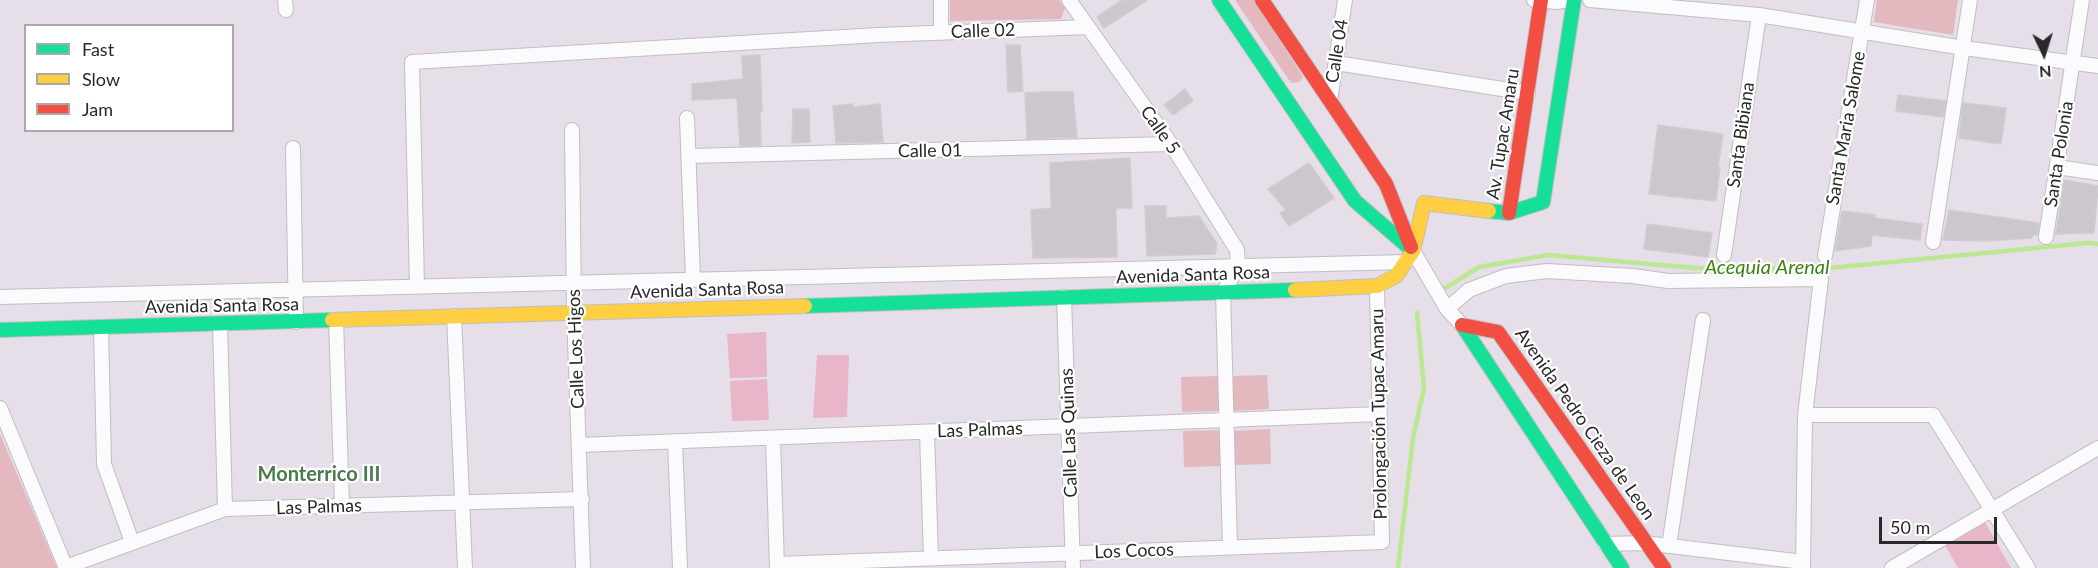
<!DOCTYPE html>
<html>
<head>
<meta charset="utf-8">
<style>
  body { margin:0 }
  #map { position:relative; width:2098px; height:568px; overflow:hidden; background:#e6dee8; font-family:Lato,sans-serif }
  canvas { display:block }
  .legend { position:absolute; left:24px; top:24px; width:210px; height:108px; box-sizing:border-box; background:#fff; border:2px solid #a9a9a9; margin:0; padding:8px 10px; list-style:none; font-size:18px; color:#292929 }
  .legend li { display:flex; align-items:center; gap:12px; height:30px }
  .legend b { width:30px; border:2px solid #a9a9a9 }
  .north { position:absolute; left:2014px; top:24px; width:60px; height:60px; -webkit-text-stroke:4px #fff; paint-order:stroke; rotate:176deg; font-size:16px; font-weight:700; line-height:24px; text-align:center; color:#292929 }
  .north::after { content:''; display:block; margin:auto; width:21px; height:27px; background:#292929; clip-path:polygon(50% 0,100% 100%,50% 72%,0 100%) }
  .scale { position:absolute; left:1879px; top:517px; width:118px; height:27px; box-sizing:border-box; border:3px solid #292929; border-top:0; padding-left:8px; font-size:18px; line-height:21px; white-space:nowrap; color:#292929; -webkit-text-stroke:4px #fff; paint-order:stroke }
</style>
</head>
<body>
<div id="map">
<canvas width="2098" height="568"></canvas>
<ul class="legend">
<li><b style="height:8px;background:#16e098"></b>Fast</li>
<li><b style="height:8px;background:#ffcf43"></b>Slow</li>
<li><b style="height:8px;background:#f24e42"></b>Jam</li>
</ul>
<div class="north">N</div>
<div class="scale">50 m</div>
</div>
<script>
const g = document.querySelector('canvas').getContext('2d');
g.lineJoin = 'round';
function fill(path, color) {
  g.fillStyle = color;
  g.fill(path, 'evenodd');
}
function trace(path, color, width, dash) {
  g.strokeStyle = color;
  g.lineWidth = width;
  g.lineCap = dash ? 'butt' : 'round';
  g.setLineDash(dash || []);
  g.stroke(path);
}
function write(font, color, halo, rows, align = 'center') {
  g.font = font + ' Lato,sans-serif';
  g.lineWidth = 4.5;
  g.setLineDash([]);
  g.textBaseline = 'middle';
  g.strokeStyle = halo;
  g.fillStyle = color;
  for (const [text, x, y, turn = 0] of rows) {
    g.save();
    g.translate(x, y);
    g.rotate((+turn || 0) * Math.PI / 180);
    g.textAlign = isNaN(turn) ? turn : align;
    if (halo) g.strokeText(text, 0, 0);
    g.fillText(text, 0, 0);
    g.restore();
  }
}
fill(new Path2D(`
  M950,0H1059L1065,8L1061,19L950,21Z
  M1235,0H1254L1303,77L1300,82L1292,83L1289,80Z
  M1877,0H1958L1953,35L1874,22Z
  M1267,375L1269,409L1231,411L1230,376Z
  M1220,376L1221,411L1182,412L1181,377Z
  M1270,429L1271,464L1233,465L1232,431Z
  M1222,430L1223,466L1184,467L1183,431Z
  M0,434L57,568H0Z`), '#e4b8bf');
fill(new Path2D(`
  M766,332L767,377L730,378L727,334Z
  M817,355H849L847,417L813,418Z
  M767,379L769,420L732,421L730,381Z
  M1985,522L2011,568H1958L1945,545Z`), '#e8b5c9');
trace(new Path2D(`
  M1442,290L1479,267L1548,255L1696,268L1820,269L2087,243L2098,244
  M1398,568L1413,438L1424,388L1417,313`), '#bde893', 4.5);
const building = new Path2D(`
  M1122,0H1147L1104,28L1097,17Z
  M1006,45H1020L1023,91L1008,92Z
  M760,55L762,111H760L761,145L740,146L737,98L692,100V84L743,79L742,56Z
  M1185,89L1193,101L1173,115L1164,105Z
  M1042,92H1073L1077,137L1027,139L1025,93Z
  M1898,95L1946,101L1943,117L1896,111Z
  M1963,103L2006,108L2001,144L1959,138Z
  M853,104V107L880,104L883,142L836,143L833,106Z
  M793,109H809L810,142L792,143Z
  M1658,125L1723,134L1718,167H1720L1716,201L1649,194Z
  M1130,158L1132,208H1116L1117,257L1033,258L1031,210L1051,208L1050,163Z
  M1309,163L1334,198L1289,226L1280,213L1286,210L1268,189Z
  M2064,180L2098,186L2094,233L2056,234Z
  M1145,206H1166V218L1199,216L1217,244L1215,254L1147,256Z
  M1949,210L2039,223L2037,235H2032V238L1986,241L1943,240Z
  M1842,211L1875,215L1874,218L1922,224L1920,240L1872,235L1871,246L1835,251Z
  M1647,224L1712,233L1708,257L1644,249Z`);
fill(building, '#ccc6cd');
trace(building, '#d1cbd2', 1.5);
const street = new Path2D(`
  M285,0L286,10
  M941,0V33
  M1069,0L1171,144L1237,250L1238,266L1223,293L1230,547
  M1534,0L1558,2L1568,0
  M1590,0L1759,15L1964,48L2098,66
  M1336,63L1528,93
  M1330,101L1345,0
  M687,118L693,279
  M572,130L574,312L583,568
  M293,148L296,322
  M689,156L1171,144
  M2057,167L2098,173
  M2046,237L2082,0
  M1933,242L1970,0
  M1413,251L1447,309L1462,325
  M1724,255L1759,15
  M1825,256L1867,0
  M417,287L412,62L879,35L1088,27
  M0,297L1406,262
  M1064,297L1073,568
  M1447,309L1469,290L1506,276L1547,271L1633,276L1668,281L1821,279L1805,415L1803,568
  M454,316L465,568
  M336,320L342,506
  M220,324L225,509
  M101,327L104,464L132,542
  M0,408L66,568
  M1805,415H1933L2028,568
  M927,432L931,558
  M773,438L777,568
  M675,441L680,568
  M580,445L1380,414
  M1605,544L1645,543L1803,562
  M1669,546L1703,320
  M777,564L1382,542L1377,286
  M66,567L225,509L582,499
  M1892,568L2098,448`);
const fast = new Path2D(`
  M1219,0L1355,201L1413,251
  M1489,211L1509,213L1543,202L1574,0
  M805,306L1295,290
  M1462,325L1622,568
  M0,330L332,320`);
const slow = new Path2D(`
  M1295,290L1377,286L1396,276L1413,251L1424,203L1489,211
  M332,320L805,306`);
const jam = new Path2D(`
  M1262,0L1386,184L1411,247
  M1509,213L1541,0
  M1462,325L1498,332L1664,568`);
trace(street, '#c0bfc1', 16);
trace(fast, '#c0bfc1', 16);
trace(slow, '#c0bfc1', 16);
trace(jam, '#c0bfc1', 16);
trace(street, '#fbfafc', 14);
trace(fast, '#16e098', 14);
trace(slow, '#ffcf43', 14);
trace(jam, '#f24e42', 14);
write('18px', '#292929', '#fff', [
  ["Calle 02",983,31,-2],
  ["Calle 04",1337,51,-81],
  ["Santa Maria Salome",1846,128,-80],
  ["Calle 5",1160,130,55],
  ["Av. Tupac Amaru",1503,134,-81],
  ["Santa Bibiana",1741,135,-82],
  ["Calle 01",930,151,-1],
  ["Santa Polonia",2059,154,-81],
  ["Avenida Santa Rosa",1193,275,-2],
  ["Avenida Santa Rosa",707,290,-2],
  ["Avenida Santa Rosa",222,306,-1],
  ["Calle Los Higos",576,349,-92],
  ["Prolongación Tupac Amaru",1379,414,-91],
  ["Avenida Pedro Cieza de Leon",1585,424,55],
  ["Las Palmas",980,430,-2],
  ["Calle Las Quinas",1069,433,-92],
  ["Las Palmas",319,507,-2],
  ["Los Cocos",1134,551,-2]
]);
write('italic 20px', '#3d830f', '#fff', [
  ["Acequia Arenal",1767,268]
]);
write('bold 20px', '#4a794e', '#fff', [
  ["Monterrico III",319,475]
]);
</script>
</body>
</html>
